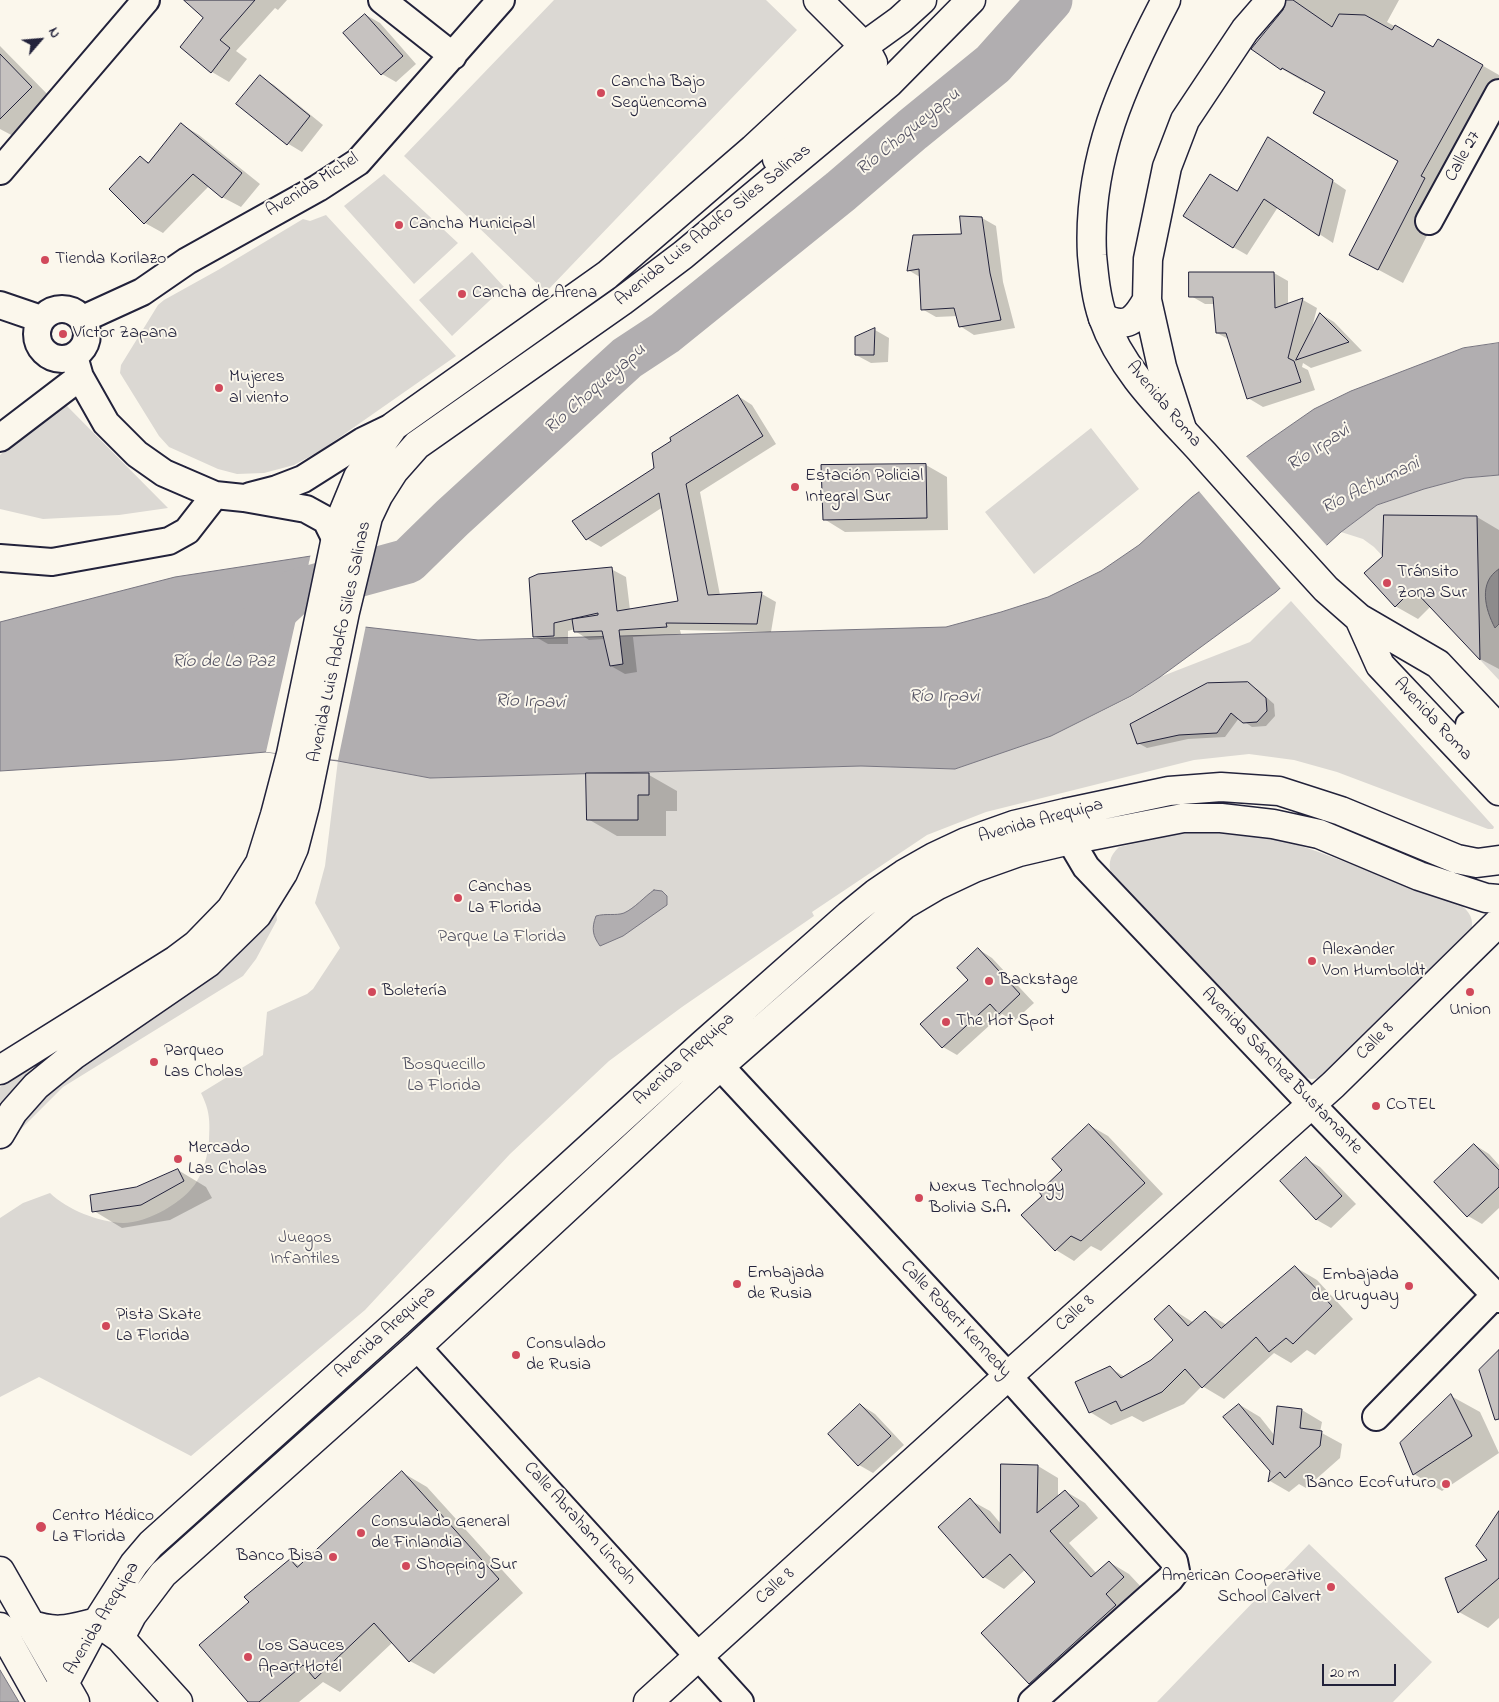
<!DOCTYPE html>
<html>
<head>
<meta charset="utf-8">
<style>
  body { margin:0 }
  #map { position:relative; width:1499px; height:1702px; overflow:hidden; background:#fbf7ec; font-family:"Indie Flower",sans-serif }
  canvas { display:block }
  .north { position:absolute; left:15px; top:15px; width:50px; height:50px; -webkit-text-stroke:4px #fbf7ec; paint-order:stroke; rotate:63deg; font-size:14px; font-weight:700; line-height:20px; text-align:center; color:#22223b }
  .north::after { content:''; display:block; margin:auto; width:18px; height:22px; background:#22223b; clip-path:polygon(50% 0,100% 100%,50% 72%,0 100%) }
  .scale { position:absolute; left:1322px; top:1664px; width:74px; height:22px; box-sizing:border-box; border:2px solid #22223b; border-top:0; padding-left:6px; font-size:15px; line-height:18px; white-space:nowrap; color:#22223b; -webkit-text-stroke:4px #fbf7ec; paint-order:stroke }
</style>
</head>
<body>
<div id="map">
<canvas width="1499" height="1702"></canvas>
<div class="north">N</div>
<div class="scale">20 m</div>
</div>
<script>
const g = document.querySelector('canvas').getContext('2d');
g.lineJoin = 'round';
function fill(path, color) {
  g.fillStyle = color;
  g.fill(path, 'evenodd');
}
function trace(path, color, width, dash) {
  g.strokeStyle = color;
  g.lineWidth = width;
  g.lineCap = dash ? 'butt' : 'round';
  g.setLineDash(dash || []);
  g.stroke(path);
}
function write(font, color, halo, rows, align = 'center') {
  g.font = font + ' "Indie Flower",sans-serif';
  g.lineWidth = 4;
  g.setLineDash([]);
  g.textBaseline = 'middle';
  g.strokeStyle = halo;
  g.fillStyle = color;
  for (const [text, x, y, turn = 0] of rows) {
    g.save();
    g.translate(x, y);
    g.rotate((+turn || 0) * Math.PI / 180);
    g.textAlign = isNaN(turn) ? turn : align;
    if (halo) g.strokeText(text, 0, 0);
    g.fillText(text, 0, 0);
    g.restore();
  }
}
fill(new Path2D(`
  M554,0H766L797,30L546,292L404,156Z
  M384,174L458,243L414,284L344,206Z
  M326,215L456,356L320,451L294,465L264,473L237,474L218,469L169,447L159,436L120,373L121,365L158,305L164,300L218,270L303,219L310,221Z
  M472,252L504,287L452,336L419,300Z
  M62,401L168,508L119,515L43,519L0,509V455Z
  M1091,428L1139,489L1034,574L985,512Z
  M1499,475V680L1374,547L1363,539L1341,532L1377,505L1424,489L1465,478Z
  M1291,601L1494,827L1493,829H1488L1337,772L1294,760L1249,754L1194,760L986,812L927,835L812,912L814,916L682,1007L609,1061L510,1154L365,1310L191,1456L39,1377L0,1397V1218L23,1203L50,1193C68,1210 98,1222 123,1223C147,1223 185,1202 197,1181C204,1169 208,1154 209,1141C210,1121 210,1111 201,1093L263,1055L267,1012L307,994L313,989L340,948L315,903L325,866L338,760L430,778L861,766L955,769L1051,736L1131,697L1160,677L1250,642Z
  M1212,830L1271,836L1316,851L1462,906C1473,915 1474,923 1470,936L1322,1078L1311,1079L1302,1076L1113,878C1107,866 1109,856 1119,847L1186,832Z
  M276,912L277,920L256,959L243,976L63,1087L21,1129L17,1127L59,1082L99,1052L218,973C240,955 258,935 276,912Z
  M27,1067L30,1070L0,1103V1087Z
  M1309,1544L1432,1662L1393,1702H1157Z`), '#dbd8d3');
const water = new Path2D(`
  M1499,343V475L1465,478L1424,489L1377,505L1341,532L1276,592L1160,677L1131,696L1051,736L955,769L861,766L430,778L338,761L266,752L175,760L0,771V622L175,577L311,556L299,608L365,627L478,640L946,627L1001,612L1048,597L1101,571L1139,545L1192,497L1265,443L1314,409L1351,391L1463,348Z
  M1499,569V624L1495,628C1485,609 1478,582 1499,569Z
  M654,890L662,891L667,896V905L623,936L600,946C593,936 591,929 596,916C606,913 616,916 624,913C635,908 644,897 654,890Z
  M0,1670L19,1702H0Z`);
fill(water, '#b1aeb0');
trace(water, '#787681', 1);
fill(new Path2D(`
  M1245,455L1328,547L1282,590L1198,490Z
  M311,553L313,556L302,606L366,625L338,760L266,752Z`), '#fbf7ec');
fill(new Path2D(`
  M186,0H287L278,10L275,8L236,51L247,59L229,82L212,72L205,18Z
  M1287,0H1399L1387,22L1434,48L1438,40L1499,75V93L1403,283L1351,255L1399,160L1327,92L1307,81L1306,83L1282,69L1253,49L1284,10Z
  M366,15L380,23L416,64L396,82L382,74Z
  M0,46L53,100L15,137L0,129Z
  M260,77L274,85L323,125L302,152L287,143Z
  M181,124L199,135L260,184L241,207L222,197L209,186L163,233L145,223L141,158L150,163Z
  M1283,147L1346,190L1333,243L1278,207L1247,255L1233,247L1238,192Z
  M982,218L996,226L1003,282L1015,328L974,335L960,326L958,316L936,317L922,309L920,277L908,270L963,235Z
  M1190,273H1274L1288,281V304L1303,300L1317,308L1311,332L1321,314L1334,322L1362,351L1311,368L1303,363L1302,367L1308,370L1315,390L1263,407L1248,398L1230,340L1217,333L1215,304H1205L1191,296Z
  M875,330L889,338L888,362L871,363L856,355Z
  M738,396L752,405L776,444L700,492L720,595L762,594L776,602L771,632L680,630L681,634L633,637L637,672L625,674L611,666L605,639L589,640L575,631V629L568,631V644H548L534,636L611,569L626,577L630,610L679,602L663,507L601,547L587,539L656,468Z
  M926,465L947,477L948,530L845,532L824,519Z
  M1477,517L1499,530V669L1480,659L1431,606L1418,619L1395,606Z
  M1248,684L1257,689L1274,704L1275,716L1266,726L1252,727L1239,718L1225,737L1188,739L1147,748L1138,743Z
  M649,775L677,791V811H666V836H617L588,819Z
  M978,949L992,958L1034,1003L1014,1021L1002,1014L957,1055L943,1047L922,1024L970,980Z
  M1089,1125L1108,1136L1163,1194L1101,1251L1091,1246L1074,1261L1056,1250L1044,1196L1064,1170Z
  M1475,1145L1489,1154L1499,1165V1208L1482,1224L1468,1216Z
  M1306,1159L1320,1167L1356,1204L1331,1228L1317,1220L1281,1181Z
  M178,1170L206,1187L212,1198L170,1220L122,1228L94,1211L136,1188Z
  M1295,1267L1317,1280L1353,1319L1315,1355L1307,1350L1291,1363L1274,1353L1224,1399L1202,1386L1184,1404L1143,1422L1132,1416L1111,1425L1090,1412L1110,1368L1125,1377L1152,1361L1175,1340L1169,1307L1194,1323L1205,1312L1227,1325Z
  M1451,1396L1480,1412L1499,1453L1442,1491L1414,1474Z
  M861,1405L875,1414L904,1445L873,1473L859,1465L830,1434Z
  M1240,1405L1260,1417L1275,1436L1302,1410L1322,1422L1320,1432L1342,1444L1340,1458L1306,1488L1299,1484L1289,1492L1270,1481L1271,1470Z
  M1038,1466L1058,1478V1497L1065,1491L1085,1503L1098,1518L1069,1543L1097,1574L1109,1562L1129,1574L1143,1589L1050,1695L1030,1683L982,1633L1037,1582L1026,1569L1004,1589L984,1577L970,1500L990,1511L1001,1524Z
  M403,1473L427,1487L523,1593L434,1674L410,1661L393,1642L340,1692L323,1682L299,1702H249L250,1602L290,1560L300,1566Z
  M1499,1514V1618L1488,1628L1459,1612L1489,1561Z`), '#0003');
trace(new Path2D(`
  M255,629L295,592L408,561L452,518L627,358L665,333L841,191L912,130L993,64L1050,0`), '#b1aeb0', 45);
const building = new Path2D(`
  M184,0H255L220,40L230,48L211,73L180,47L203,18Z
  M1286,0H1293L1332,27L1339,14L1365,15L1392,30L1395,25L1433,47L1438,39L1483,65L1421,176L1425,178L1378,270L1349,255L1398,161L1313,113L1325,92L1282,68L1281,70L1251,49L1283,10Z
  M365,14L403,56L381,75L343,33Z
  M0,54L32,87L0,119Z
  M260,75L310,116L287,145L236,104Z
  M181,123L242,173L222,198L193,174L144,224L109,189L140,156L148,163Z
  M1268,137L1333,180L1319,236L1264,199L1233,248L1183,216L1210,174L1237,191Z
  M960,216L982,217L990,273L1001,320L959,327L954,308L921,310L919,269L907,271L913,235L961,234Z
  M1189,272H1274L1275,308L1303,298L1288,358L1294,361L1301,382L1247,399L1226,333H1216L1213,297H1189Z
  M1320,313L1349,342L1296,360Z
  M875,328L874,355H855V337Z
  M738,395L763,436L686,484L708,595L762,592L757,624L666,623L667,627L619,630L623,664L610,666L602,631L574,632L572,619L598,615V613L554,623V636L533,637L529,578L538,574L612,567L617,611L678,601L659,493L586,540L572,521L654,468L652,453L671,441L670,438Z
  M926,464L927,518L823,520L821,465Z
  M1384,515L1477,516L1480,660L1413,589L1395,607L1364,573L1382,557Z
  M1248,682L1266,698L1267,711L1257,722L1243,723L1231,713L1217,733L1179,735L1137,744L1130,724L1207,683Z
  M586,773H649V795H638V820H587Z
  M978,948L1020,994L999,1014L990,1004L942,1048L920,1024L968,980L957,968Z
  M1089,1124L1145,1183L1081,1241L1071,1236L1055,1251L1021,1215L1042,1196L1039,1192L1062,1170L1052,1159Z
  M1474,1144L1499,1170V1187L1467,1217L1434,1182Z
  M1306,1157L1342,1196L1316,1220L1280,1181Z
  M178,1169L184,1181L141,1205L92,1212L90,1195L136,1187Z
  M1295,1266L1332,1306L1293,1344L1286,1338L1269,1352L1256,1337L1202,1388L1185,1369L1162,1392L1121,1411L1116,1401L1089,1413L1075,1382L1110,1366L1121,1378L1151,1360L1173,1340L1154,1319L1169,1305L1188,1326L1205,1311L1221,1328Z
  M1499,1350V1419L1495,1420L1479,1370Z
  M1451,1394L1472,1436L1413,1475L1400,1443Z
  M860,1404L891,1436L858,1466L828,1434Z
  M1239,1404L1273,1445L1277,1406L1302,1409L1300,1428L1322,1431L1320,1446L1285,1478L1280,1472L1268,1482L1270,1471L1223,1417Z
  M1001,1464L1038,1465L1037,1513L1065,1490L1079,1506L1050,1531L1091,1577L1109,1561L1124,1577L1106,1594L1116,1605L1029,1684L981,1633L1035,1582L1010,1554L983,1578L938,1527L970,1498L1000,1533Z
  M402,1471L499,1579L409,1662L374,1623L315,1679L303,1665L259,1702H248L199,1645L249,1602L244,1597L290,1559L297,1567Z
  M1499,1511V1578L1458,1613L1445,1578L1487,1560L1476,1546Z`);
fill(building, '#c6c2c0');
trace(building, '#22223b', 1);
const street = new Path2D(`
  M382,0L453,56
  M0,171L146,0
  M1429,221L1499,93
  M0,305L41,319
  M37 334a25 25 0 1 1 50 0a25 25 0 1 1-50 0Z
  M83,319L142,292L187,261L318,188L358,162L501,0
  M74,356L80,377L106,423L137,454L164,473L215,495L244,498L306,509L326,520L335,538
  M0,438L80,377
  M250,496L277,489L303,479L363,441L394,426
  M0,558L52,562L169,541L187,531L215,495
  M1499,750L1475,725H1469V730L1499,763
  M1070,840L1086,867L1311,1104L1499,1299
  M720,1066L1008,1376L1174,1561L1176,1571L1170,1579L1032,1702
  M417,1347L740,1702
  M1376,1417L1495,1295
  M73,1639L64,1652L57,1641Z`);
const secondary = new Path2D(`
  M777,159L871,75L873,63L864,46L818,0
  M1103,318C1127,329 1135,321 1147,300
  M1182,429L1162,367L1147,300L1148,259L1167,167L1185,120L1245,30L1271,0
  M0,1571L75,1702
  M29,1624C58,1634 69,1629 97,1622L120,1638L178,1702
  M0,1627L42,1702
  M120,1638L132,1615L163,1574L417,1347L720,1066L904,905L938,885L974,868L1019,852L1070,840L1183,818H1221L1273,824L1319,834L1419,876L1486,898L1499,899
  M47,1702L64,1684L97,1622L134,1564L151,1544L396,1324L702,1045L849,915L876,893L904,874L934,857L966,842L1014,825L1065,813L1169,791L1221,787L1279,791L1341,811L1457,859L1477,863L1499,860
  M648,1702L1008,1376L1333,1085L1499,922`);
const primary = new Path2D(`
  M1166,0C1123,82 1087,160 1092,255C1094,276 1096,298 1103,318C1122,372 1166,412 1204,454C1244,499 1285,544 1326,589L1359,618L1438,664L1499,729
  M1359,618L1380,665L1499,791
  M0,1070L176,960L196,945L231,909L260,863L275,815L291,754L339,523L358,477L394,426L607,275L753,149L864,46L900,20L922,0
  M0,1134L13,1112L36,1086L74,1055L208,963L257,915L283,873L294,848L305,806L345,612L368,517L378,496L394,471L417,445L622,301L683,255L889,83L971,0`);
trace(street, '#22223b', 30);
trace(secondary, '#22223b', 31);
trace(primary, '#22223b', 31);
trace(street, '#fbf7ec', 26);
trace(secondary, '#fbf7ec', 28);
trace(primary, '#fbf7ec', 28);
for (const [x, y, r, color] of [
  [601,93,5,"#d1495b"],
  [399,225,5,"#d1495b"],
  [45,260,5,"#d1495b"],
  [462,294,5,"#d1495b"],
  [63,334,5,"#d1495b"],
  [219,388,5,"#d1495b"],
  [795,487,5,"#d1495b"],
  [1387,583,5,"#d1495b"],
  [458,898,5,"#d1495b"],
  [1312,961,5,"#d1495b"],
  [989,981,5,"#d1495b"],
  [372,992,5,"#d1495b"],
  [1470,992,5,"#d1495b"],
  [946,1022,5,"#d1495b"],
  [154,1062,5,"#d1495b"],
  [1376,1106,5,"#d1495b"],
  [178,1159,5,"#d1495b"],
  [919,1198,5,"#d1495b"],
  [737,1284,5,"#d1495b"],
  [1409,1286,5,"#d1495b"],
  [106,1326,5,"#d1495b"],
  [516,1355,5,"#d1495b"],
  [1446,1484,5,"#d1495b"],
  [41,1527,6,"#d1495b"],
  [361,1533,5,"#d1495b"],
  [333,1557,5,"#d1495b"],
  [406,1566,5,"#d1495b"],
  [1331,1587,5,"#d1495b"],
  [248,1657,5,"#d1495b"]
]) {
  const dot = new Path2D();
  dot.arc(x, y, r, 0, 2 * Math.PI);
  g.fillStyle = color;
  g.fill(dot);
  trace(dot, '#fbf7ec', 2);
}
write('18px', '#22223b', '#fbf7ec', [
  ["Cancha Bajo",611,83],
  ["Següencoma",611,104],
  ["Cancha Municipal",409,225],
  ["Tienda Korilazo",55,260],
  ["Cancha de Arena",472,294],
  ["Víctor Zapana",73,334],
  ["Mujeres",229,378],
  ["al viento",229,399],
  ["Estación Policial",805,477],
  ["Integral Sur",805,498],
  ["Tránsito",1397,573],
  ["Zona Sur",1397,594],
  ["Canchas",468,888],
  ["La Florida",468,909],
  ["Alexander",1322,951],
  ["Von Humboldt",1322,972],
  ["Backstage",999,981],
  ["Boletería",382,992],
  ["Union",1470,1011,"center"],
  ["The Hot Spot",956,1022],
  ["Parqueo",164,1052],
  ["Las Cholas",164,1073],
  ["COTEL",1386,1106],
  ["Mercado",188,1149],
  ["Las Cholas",188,1170],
  ["Nexus Technology",929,1188],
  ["Bolivia S.A.",929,1209],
  ["Embajada",747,1274],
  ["de Rusia",747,1295],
  ["Embajada",1399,1276,"right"],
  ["de Uruguay",1399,1297,"right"],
  ["Pista Skate",116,1316],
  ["La Florida",116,1337],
  ["Consulado",526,1345],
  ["de Rusia",526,1366],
  ["Banco Ecofuturo",1436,1484,"right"],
  ["Centro Médico",52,1517],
  ["La Florida",52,1538],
  ["Consulado General",371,1523],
  ["de Finlandia",371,1544],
  ["Banco Bisa",323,1557,"right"],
  ["Shopping Sur",416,1566],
  ["American Cooperative",1321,1577,"right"],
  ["School Calvert",1321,1598,"right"],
  ["Los Sauces",258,1647],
  ["Apart Hotel",258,1668]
], 'left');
write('18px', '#22223b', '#fbf7ec', [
  ["Calle 27",1464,157,-61],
  ["Avenida Michel",313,186,-32],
  ["Avenida Luis Adolfo Siles Salinas",714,226,-39],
  ["Avenida Roma",1163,405,50],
  ["Avenida Luis Adolfo Siles Salinas",341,642,-78],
  ["Avenida Roma",1432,720,47],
  ["Avenida Arequipa",1041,822,-15],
  ["Calle 8",1376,1042,-45],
  ["Avenida Arequipa",685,1060,-42],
  ["Avenida Sánchez Bustamante",1281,1072,46],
  ["Calle 8",1076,1314,-42],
  ["Calle Robert Kennedy",955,1320,47],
  ["Avenida Arequipa",386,1333,-42],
  ["Calle Abraham Lincoln",579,1524,48],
  ["Calle 8",776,1587,-42],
  ["Avenida Arequipa",103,1619,-59]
]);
write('18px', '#505061', '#fbf7ec', [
  ["Parque La Florida",502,938],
  ["Bosquecillo",444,1066],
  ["La Florida",444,1087],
  ["Juegos",305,1239],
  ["Infantiles",305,1260]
]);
write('italic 19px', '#545364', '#fbf7ec', [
  ["Río Choqueyapu",909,133,-39],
  ["Río Choqueyapu",596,390,-41],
  ["Río Irpavi",1319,449,-33],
  ["Río Achumani",1371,487,-26],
  ["Río de La Paz",223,663],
  ["Río Irpavi",944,698],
  ["Río Irpavi",530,703,2]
]);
</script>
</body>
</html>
